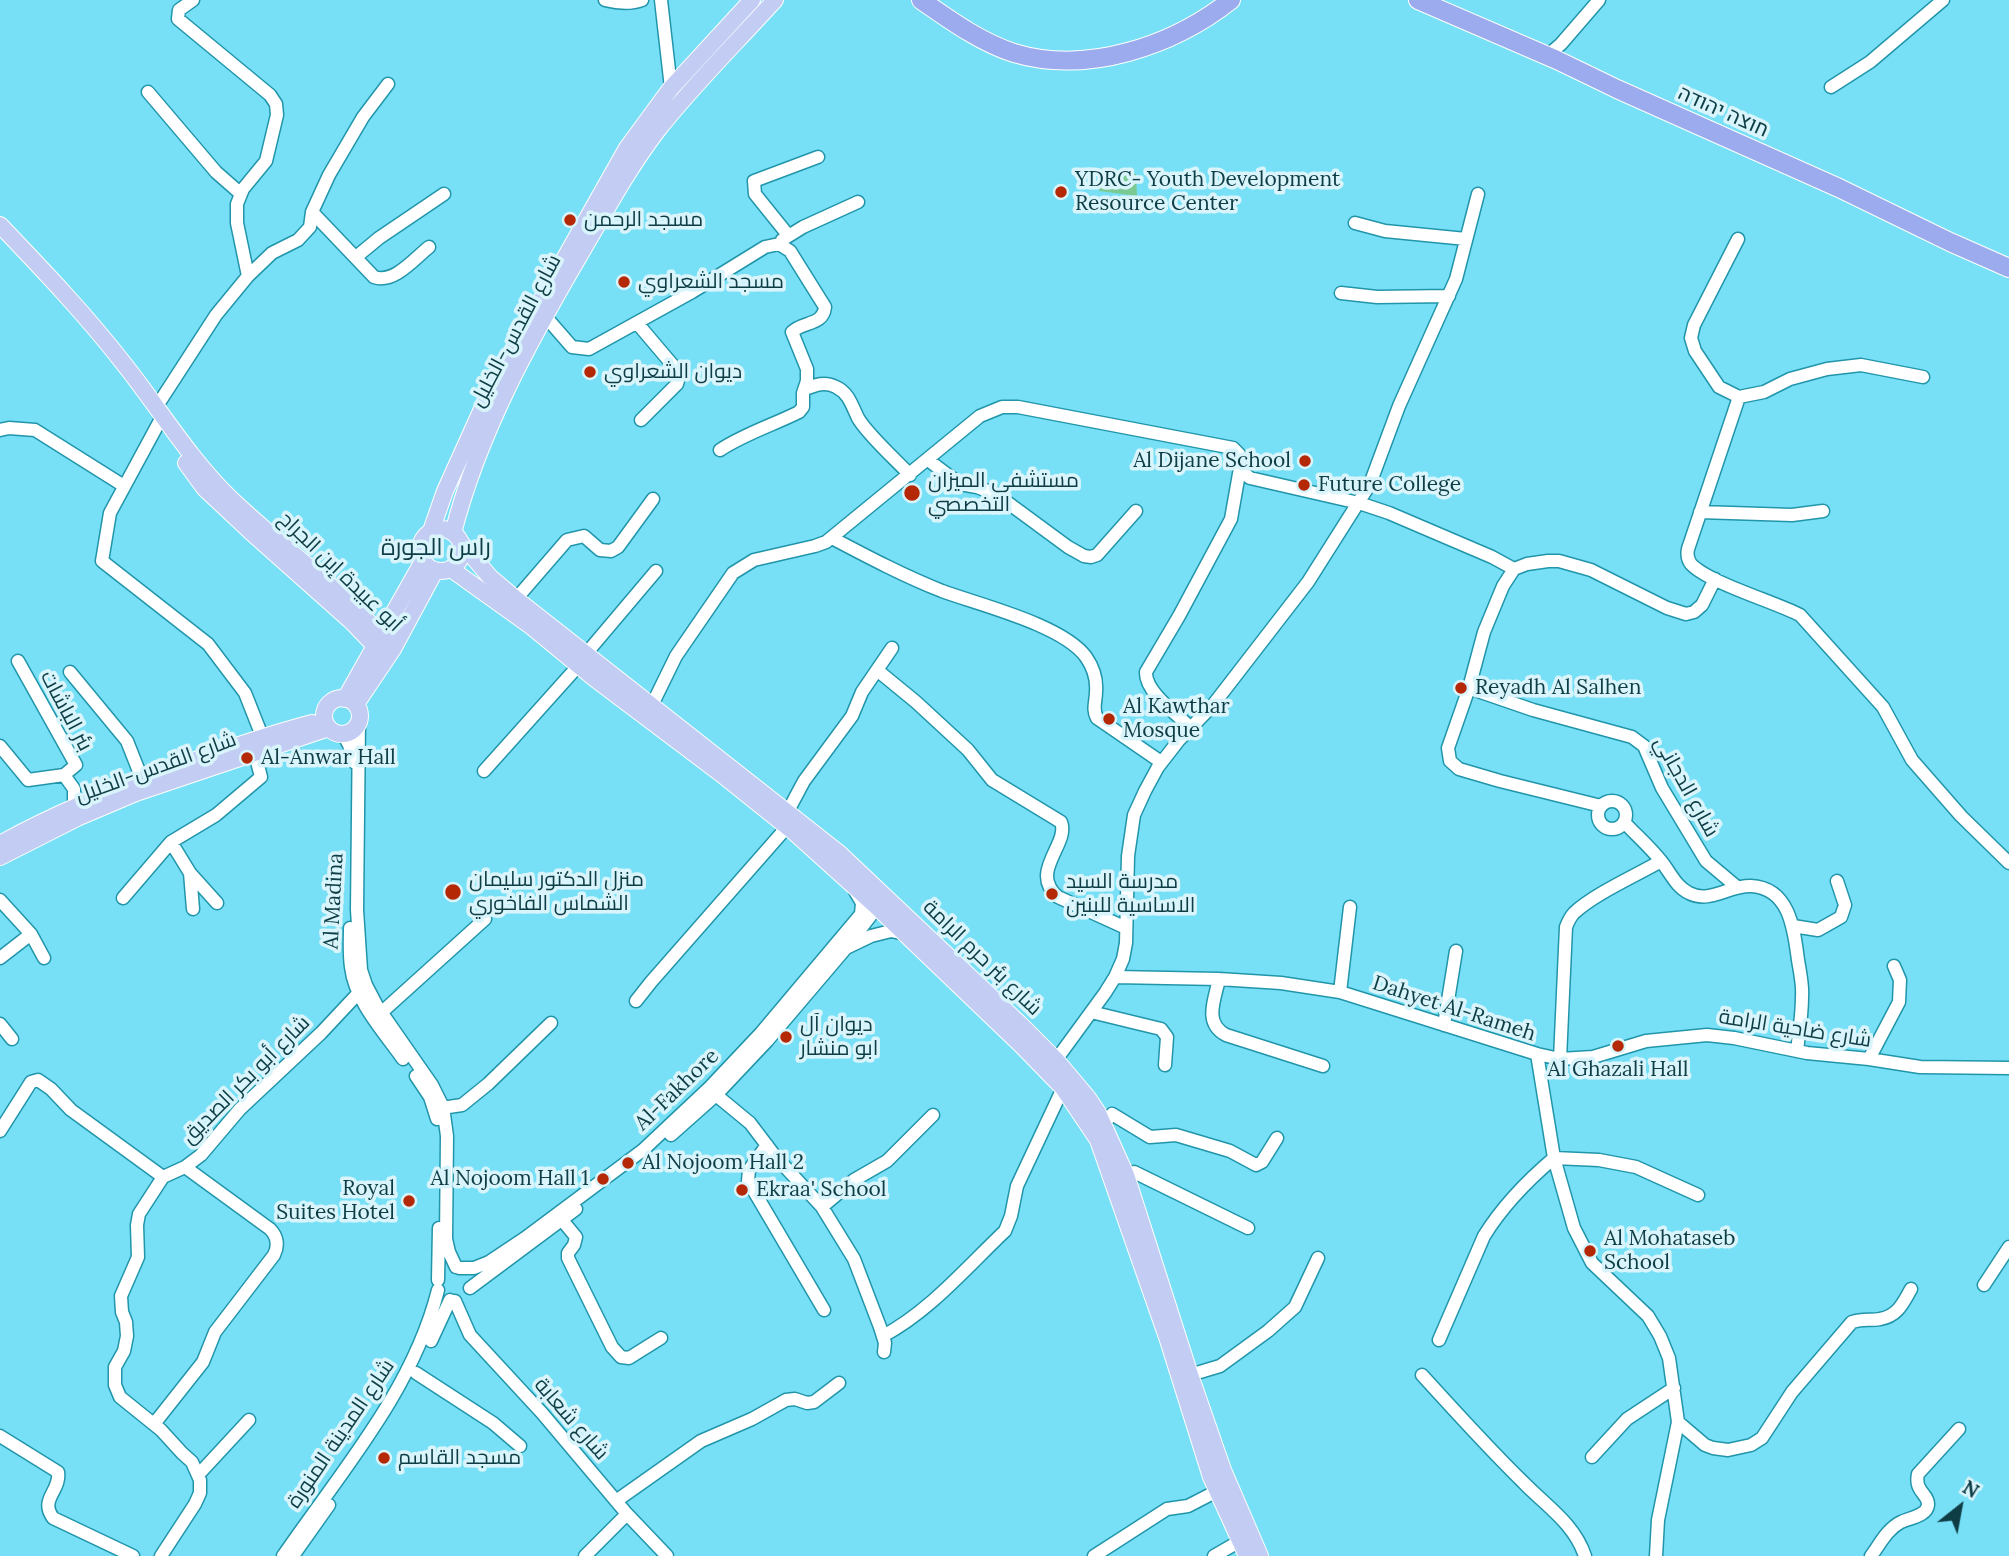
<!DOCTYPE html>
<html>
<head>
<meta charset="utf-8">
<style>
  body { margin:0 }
  #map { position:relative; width:2009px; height:1556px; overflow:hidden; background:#78e0f6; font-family:Lora,serif }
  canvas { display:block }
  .north { position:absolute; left:1925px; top:1472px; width:70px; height:70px; -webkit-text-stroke:5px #d9f5fb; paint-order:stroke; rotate:31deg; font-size:19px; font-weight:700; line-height:28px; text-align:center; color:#0f3d46 }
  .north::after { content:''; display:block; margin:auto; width:24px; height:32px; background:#0f3d46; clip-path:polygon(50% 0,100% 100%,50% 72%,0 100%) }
</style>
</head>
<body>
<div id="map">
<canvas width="2009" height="1556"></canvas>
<div class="north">N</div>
</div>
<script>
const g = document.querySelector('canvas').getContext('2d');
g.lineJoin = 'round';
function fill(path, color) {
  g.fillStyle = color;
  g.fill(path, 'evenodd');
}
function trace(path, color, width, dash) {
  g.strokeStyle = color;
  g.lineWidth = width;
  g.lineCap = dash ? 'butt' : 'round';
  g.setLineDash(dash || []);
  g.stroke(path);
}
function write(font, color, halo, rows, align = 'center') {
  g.font = font + ' Lora,Cairo,Heebo,serif';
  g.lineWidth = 7;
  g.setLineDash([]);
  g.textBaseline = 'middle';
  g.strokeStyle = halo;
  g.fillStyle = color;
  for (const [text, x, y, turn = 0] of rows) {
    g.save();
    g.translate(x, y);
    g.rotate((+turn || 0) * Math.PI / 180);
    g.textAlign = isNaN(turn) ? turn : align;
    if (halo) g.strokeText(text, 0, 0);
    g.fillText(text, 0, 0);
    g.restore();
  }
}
fill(new Path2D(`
  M1100,171L1136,174L1137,196L1099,191Z`), '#7bca94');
const minor = new Path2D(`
  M193,0L179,10L178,19L270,95L276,104L277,115L266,161L243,189L237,204V223L248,276
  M605,0C617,3 631,4 642,0
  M661,0L671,88
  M1547,56L1561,44L1599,0
  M1831,87L1870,62L1943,0
  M148,92L216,172L241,194
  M312,212L374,277C394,284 414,259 429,247
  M1355,223L1385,231L1466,239
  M788,235L755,194L754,181L818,157
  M1738,239L1694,325L1691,338L1695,351L1719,387L1739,397
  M782,240L803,227L858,202
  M356,257L379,238L444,194
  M1341,293L1377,297L1449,296
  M545,316L572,347L589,349L692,292L765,247L779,244L790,251L825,307C823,326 803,321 792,332L807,369V381L803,393V407L799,412C773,425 744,434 720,450
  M637,323L676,369L679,377L677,384L641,420
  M1923,377L1861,365L1827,369L1790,379L1764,392L1739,397L1688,549C1687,554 1687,559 1691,564C1707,582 1775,602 1800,615L1883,707L1912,760L1961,816L2009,863
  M805,389C815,385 825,381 836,387C849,393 852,406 858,418C867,434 896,460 910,475
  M157,406L216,315L248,276L272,253L298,240L310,227L312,212L329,175L363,117L388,84
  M163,415L110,513L102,561L208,644L245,693L262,736
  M0,430L9,428L35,430L124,486
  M928,460L960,484L977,487L996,494L1068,547L1084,556L1091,557L1097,555L1136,511
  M1700,512L1792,515L1823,511
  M832,538C868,557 904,576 942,591C980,605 1063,625 1086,657C1093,667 1097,680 1096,692C1096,702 1092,709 1097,718L1161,762
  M516,599L567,540L584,536L600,550L611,551L618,547L653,499
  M585,655L656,571
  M18,661L76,765L64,775
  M877,670L916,702L968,750L992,780L1061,822C1070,844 1028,872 1058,897L1126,928
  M70,672L127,741L142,779
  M1469,688L1533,710L1632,737L1644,746L1662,788L1706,861L1737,887
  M652,705L676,656L733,573L754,560L815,546L826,542L980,416L1002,407H1018L1233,448L1239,454L1241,471L1250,478L1359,503L1389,513L1492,557L1514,569
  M359,720L357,910L361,970L366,985L377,1006L432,1085L443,1107L447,1136L446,1239L449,1252L456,1267
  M1191,728C1177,714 1145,692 1146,672L1179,616L1231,519L1240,468
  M343,734L349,745L355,763
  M0,746L28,780L64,775L74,789V807
  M484,771L579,665
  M1598 815a14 14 0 1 1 28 0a14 14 0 1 1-28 0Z
  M1601,806L1500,781L1459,769L1450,761L1448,748L1469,688L1484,632L1503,586L1514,569L1527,564L1548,561H1559L1591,570L1667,608L1686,614L1694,612L1702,605L1715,579
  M788,811L804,781L852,716L862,692L892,648
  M1624,822C1636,835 1650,847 1661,861C1670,872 1676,887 1689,893C1710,904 1729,885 1751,886C1790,888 1794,930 1798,960C1800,972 1803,985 1802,997C1802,1015 1799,1033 1797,1051
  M171,842L216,815L261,777L255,754
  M190,873L193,909
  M123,898L171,842L190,873L217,903
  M0,900L31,934L0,958
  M1793,926L1818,930L1841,917L1845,905L1837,881
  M350,928C350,940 349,954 351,967C355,1001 384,1032 403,1059
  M31,934L44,958
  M848,945L882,901
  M1115,977L1219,979L1281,983L1340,992L1537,1054L1554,1158L1574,1228L1592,1263L1648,1316L1660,1336L1669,1358L1678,1422L1658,1520L1656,1556
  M1219,979C1215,999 1203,1023 1226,1035L1323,1066
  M1340,992L1350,907
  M636,1001L651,982L787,827
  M382,1012L485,919
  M1091,1012L1161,1029L1167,1037L1165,1065
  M0,1024L12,1039
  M1444,1025L1456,951
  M1537,1054L1560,1059L1593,1057L1646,1041L1707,1035L1734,1038L1807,1053L1869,1059L1920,1067L2009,1068
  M1560,1059L1566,927C1568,922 1570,917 1574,913C1594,894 1637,875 1661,861
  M1869,1059L1899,1002L1900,980L1894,966
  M1056,1060L1105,993L1115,977L1123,959L1126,943L1128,856L1134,815L1145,791L1158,767L1179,740L1213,705L1308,582L1370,484L1399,406L1456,279L1478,194
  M416,1076L430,1097L437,1119
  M716,1095L750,1123L775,1156L822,1207L854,1259L880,1327L885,1343L884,1352
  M435,1109L462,1105L488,1084L551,1023
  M1103,1125L1112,1114L1150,1137L1176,1135L1230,1151L1256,1165L1262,1162L1277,1138
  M0,1131L31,1082L38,1080L51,1089L71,1110L163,1177
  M671,1135L716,1095L767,1041L846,948L871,936L891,931L905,934
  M767,1145L749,1170L748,1181L824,1310
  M1126,1175L1134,1172L1248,1228
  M822,1207L854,1180L887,1161L933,1115
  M562,1220L576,1237L574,1245L568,1253V1258L612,1347L621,1357L629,1358L661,1338
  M459,1268H474L489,1262L525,1238L643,1150L710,1087L760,1034L861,914L862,903L855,891
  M438,1280L439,1228
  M1984,1285L2009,1247
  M470,1288L576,1209
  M455,1301L470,1335L542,1413L627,1514L667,1556
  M883,1336C930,1311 967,1267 1005,1231L1011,1216L1017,1186L1063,1088
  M1439,1340L1484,1236C1502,1207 1528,1180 1554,1158L1599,1160L1636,1167L1698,1195
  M431,1341L450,1300
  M416,1373L493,1423L520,1446
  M1190,1375L1220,1366L1268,1331L1295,1307L1318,1258
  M1422,1375C1455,1411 1488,1448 1523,1482C1546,1506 1574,1523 1585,1556
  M1678,1422L1705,1445L1713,1448L1728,1450L1751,1445L1762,1438L1792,1392L1852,1322C1864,1318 1870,1321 1880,1319C1898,1316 1903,1303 1911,1289
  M154,1424L203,1362L215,1332L274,1255C279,1245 277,1236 270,1229L185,1167
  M0,1436L58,1472C61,1491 39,1499 53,1518L133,1556
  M1592,1457L1627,1419L1674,1388
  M199,1474L249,1420
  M616,1501L701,1441L752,1419L786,1400L795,1399L807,1403L814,1402L839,1383
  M295,1553L329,1505
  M161,1556L195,1504L200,1493V1480L192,1462L182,1453L161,1430L120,1397L115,1385V1367L124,1351L127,1336L126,1322L122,1312L121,1296L138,1257L137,1225L139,1214L163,1177L185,1167L201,1155L240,1109L321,1033L366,985
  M283,1556C340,1473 413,1390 438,1290
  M585,1556L627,1514
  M1094,1556L1167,1509L1188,1506L1217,1491
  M1214,1556L1240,1541
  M1871,1556C1880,1544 1887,1529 1901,1522C1909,1518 1927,1516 1928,1505C1929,1494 1914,1492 1918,1474L1959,1429`);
const major = new Path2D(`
  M0,225C43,270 86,315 124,364C159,408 189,458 229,497C283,549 345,591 393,649
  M186,463L205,489L252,533L352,622L374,645L393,649
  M420 550a21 21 0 1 1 42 0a21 21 0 1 1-42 0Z
  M431,531L445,491L491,389L627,148L671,88L752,0
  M453,533C479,432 529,342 581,253C605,212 628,169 657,131C693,85 736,43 775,0
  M462,544L490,577L516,599L839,853L1020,1024L1056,1060L1088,1098L1098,1113L1126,1175L1190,1375L1223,1470L1260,1556
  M451,569L532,627L594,678L720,773L795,833L877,907L1020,1044L1063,1088L1098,1140L1168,1340L1211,1477L1247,1556
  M324 716a18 18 0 1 1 36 0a18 18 0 1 1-36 0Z
  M345,699L423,561
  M356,704L393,649L435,571
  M0,844C57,812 117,788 179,766C223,750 267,735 312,723
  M0,857L77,818L136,793L329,728`);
const highway = new Path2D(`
  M921,0C950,20 980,42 1014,53C1087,75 1173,46 1231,0
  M1418,0L1557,60L1617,89L1839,188L1950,242L2009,268`);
trace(minor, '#2195aa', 15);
trace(major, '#fff', 18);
trace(highway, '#fff', 20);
trace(minor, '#fff', 12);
trace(major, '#c3cdf4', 16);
trace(highway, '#9babed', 18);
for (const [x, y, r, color] of [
  [1061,192,7,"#b42806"],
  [570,220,7,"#b42806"],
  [624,282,7,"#b42806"],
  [590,372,7,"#b42806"],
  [1305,461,7,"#b42806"],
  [1304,485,7,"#b42806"],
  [912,493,9,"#b42806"],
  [1461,688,7,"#b42806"],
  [1109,719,7,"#b42806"],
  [247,758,7,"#b42806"],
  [453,892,9,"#b42806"],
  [1052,894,7,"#b42806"],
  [786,1037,7,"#b42806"],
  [1618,1046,7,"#b42806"],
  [628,1163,7,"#b42806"],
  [603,1179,7,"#b42806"],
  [742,1190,7,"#b42806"],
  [409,1201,7,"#b42806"],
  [1590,1251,7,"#b42806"],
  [384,1458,7,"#b42806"]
]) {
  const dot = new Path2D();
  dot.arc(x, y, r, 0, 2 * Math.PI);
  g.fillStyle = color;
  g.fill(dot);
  trace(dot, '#d9f5fb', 2.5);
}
write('21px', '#0f3d46', '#d9f5fb', [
  ["חוצה יהודה",1723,112,24],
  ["شارع القدس-الخليل",516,331,-62],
  ["أبو عبيدة إبن الجراح",340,572,44],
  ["بئر الباشات",66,711,62],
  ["شارع القدس-الخليل",156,768,-20],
  ["شارع الدجاني",1686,787,61],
  ["Al Madina",334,901,-87],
  ["شارع بئر حرم الرامة",982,958,44],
  ["Dahyet Al-Rameh",1454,1009,18],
  ["شارع ضاحية الرامة",1795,1029,9],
  ["شارع أبو بكر الصديق",246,1080,-45],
  ["Al-Fakhore",677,1090,-44],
  ["شارع شعابة",571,1419,49],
  ["شارع المدينة المنورة",341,1434,-56]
]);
write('21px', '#0f3d46', '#d9f5fb', [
  ["YDRC- Youth Development",1075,180],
  ["Resource Center",1075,204],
  ["مسجد الرحمن",584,220],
  ["مسجد الشعراوي",638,282],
  ["ديوان الشعراوي",604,372],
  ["Al Dijane School",1291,461,"right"],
  ["مستشفى الميزان",928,481],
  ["التخصصي",928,505],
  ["Future College",1318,485],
  ["Reyadh Al Salhen",1475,688],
  ["Al Kawthar",1123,707],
  ["Mosque",1123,731],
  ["Al-Anwar Hall",261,758],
  ["منزل الدكتور سليمان",469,880],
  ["الشماس الفاخوري",469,904],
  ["مدرسة السيد",1066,882],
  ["الاساسية للبنين",1066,906],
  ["ديوان آل",800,1025],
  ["ابو منشار",800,1049],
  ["Al Ghazali Hall",1618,1070,"center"],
  ["Al Nojoom Hall 2",642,1163],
  ["Al Nojoom Hall 1",589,1179,"right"],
  ["Royal",395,1189,"right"],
  ["Suites Hotel",395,1213,"right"],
  ["Ekraa' School",756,1190],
  ["Al Mohataseb",1604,1239],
  ["School",1604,1263],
  ["مسجد القاسم",398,1458]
], 'left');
write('24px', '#0f3d46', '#d9f5fb', [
  ["راس الجورة",436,548]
]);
</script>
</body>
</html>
